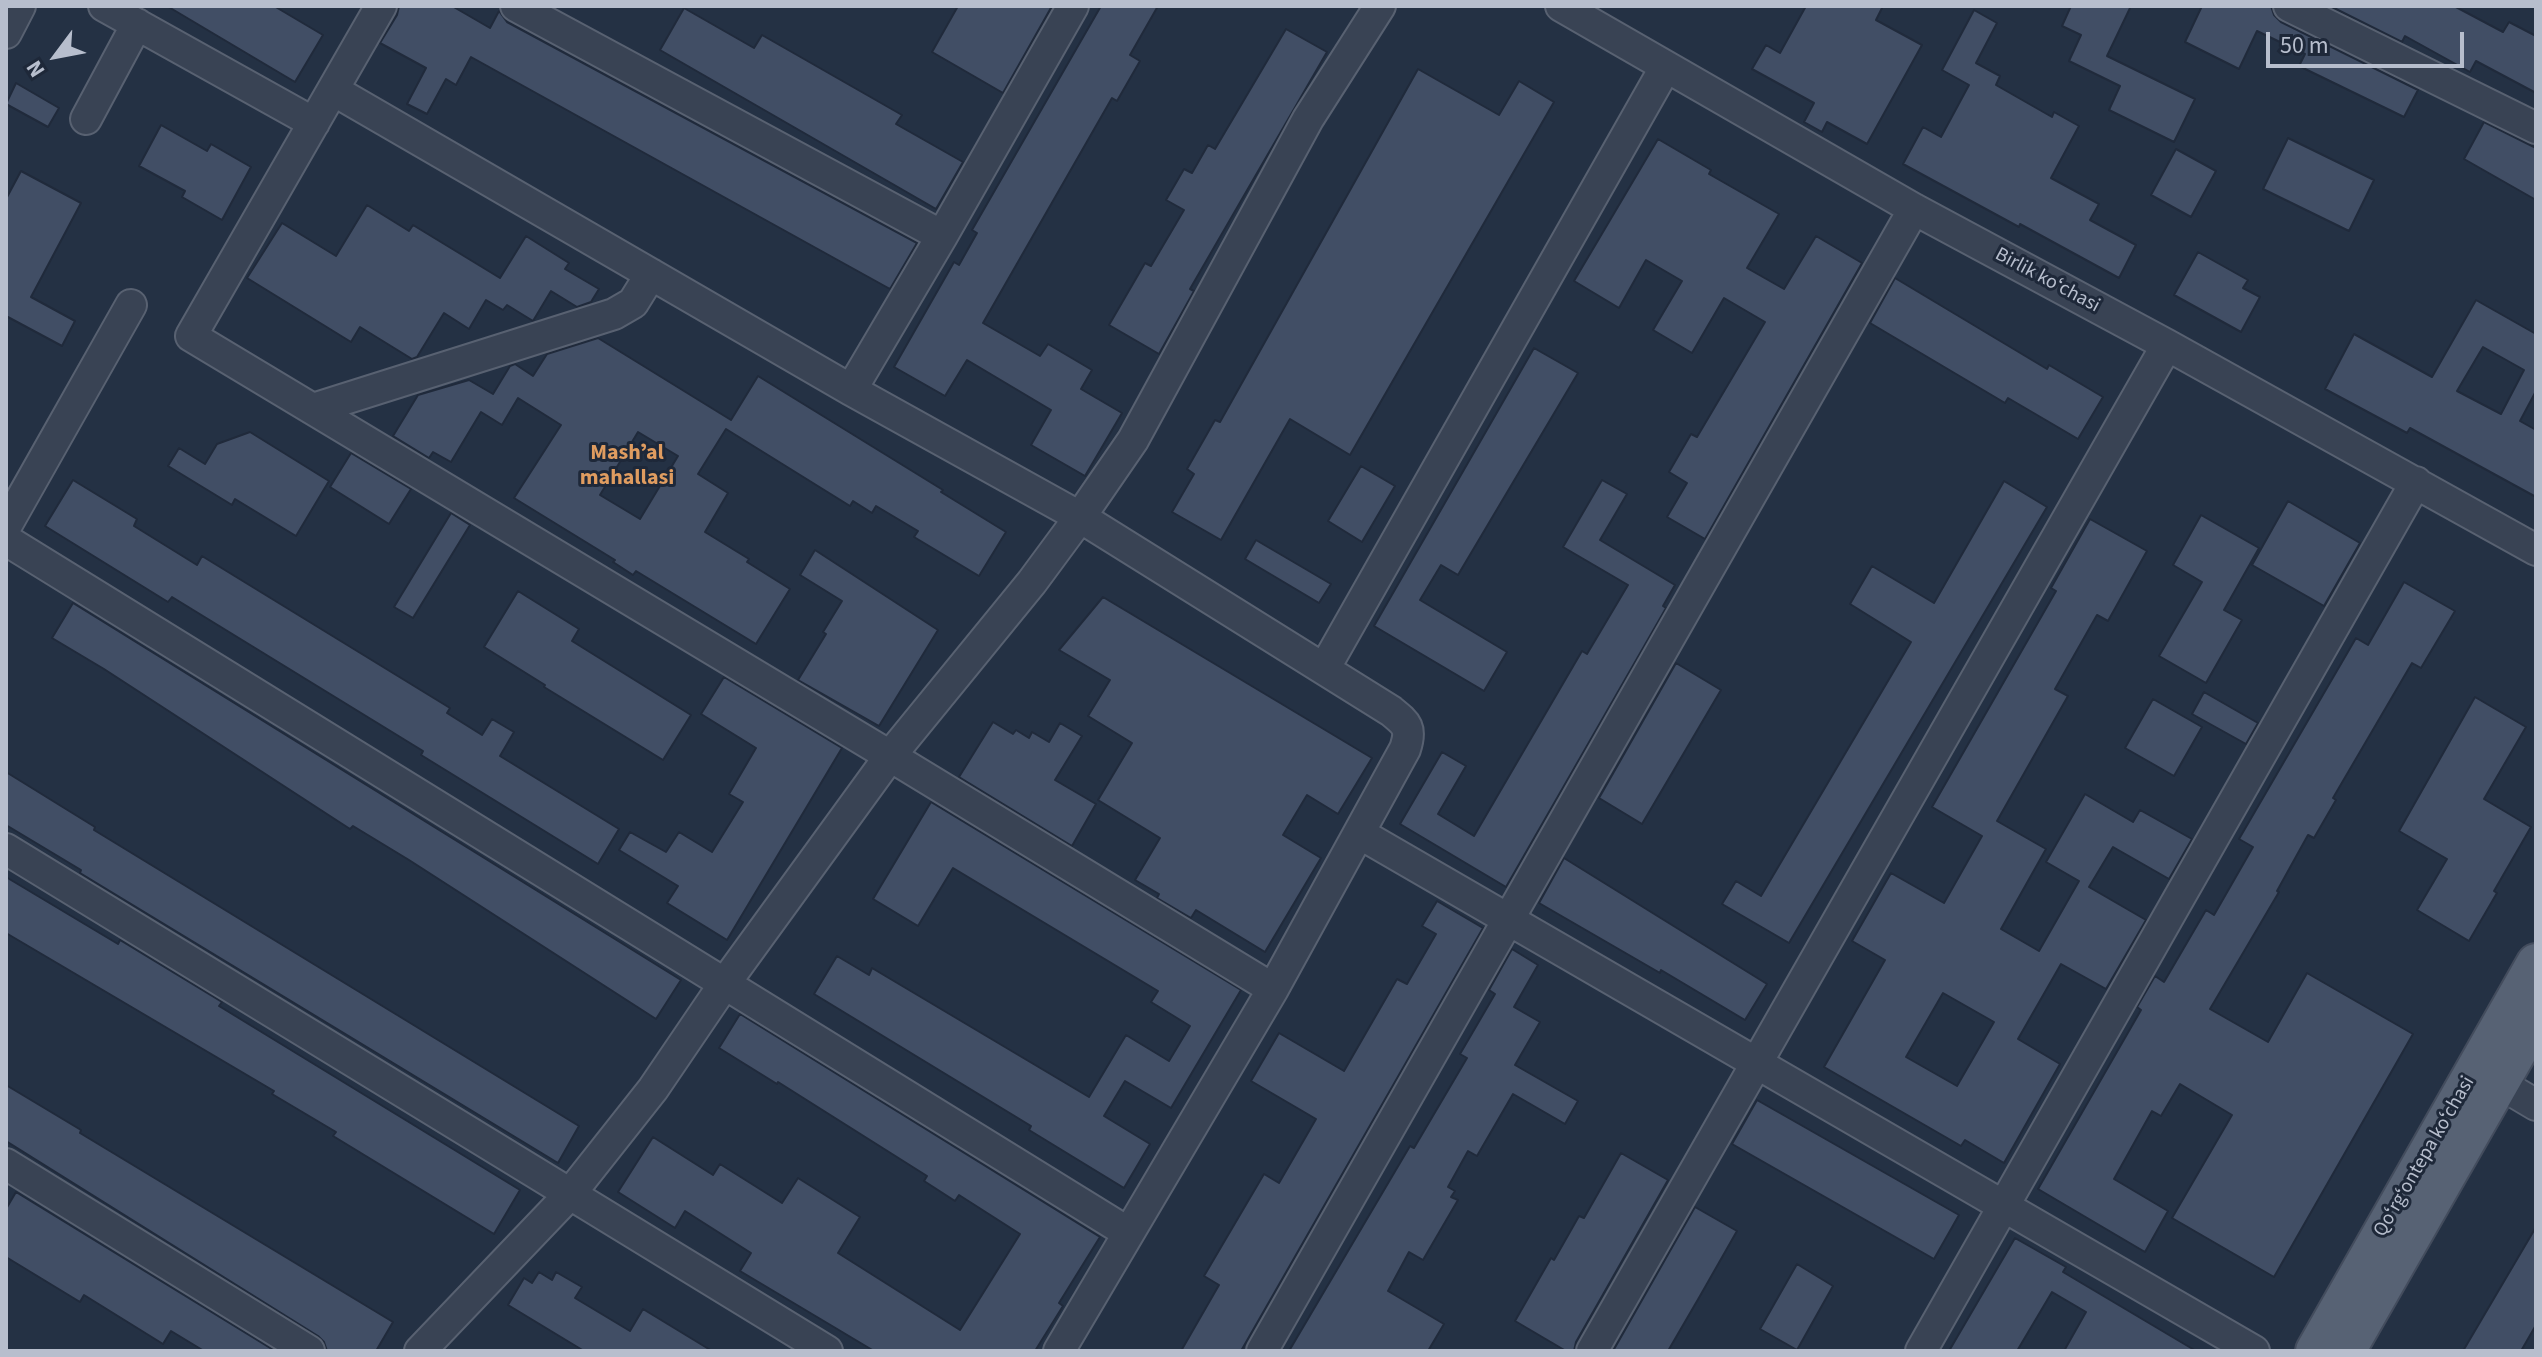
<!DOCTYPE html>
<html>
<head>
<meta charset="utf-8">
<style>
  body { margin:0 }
  #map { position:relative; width:2542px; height:1357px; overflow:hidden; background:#243144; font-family:"Source Sans 3",sans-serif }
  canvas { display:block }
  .frame { position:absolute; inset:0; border:8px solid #b7becd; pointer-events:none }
  .north { position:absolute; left:16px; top:16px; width:80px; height:80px; -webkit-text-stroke:6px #1e2839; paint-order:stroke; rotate:238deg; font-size:22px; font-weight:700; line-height:32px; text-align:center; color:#b7becd }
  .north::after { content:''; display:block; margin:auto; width:28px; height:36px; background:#b7becd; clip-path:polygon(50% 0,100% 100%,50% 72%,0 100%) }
  .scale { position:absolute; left:2266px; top:32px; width:198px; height:36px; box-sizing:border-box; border:4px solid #b7becd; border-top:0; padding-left:10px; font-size:24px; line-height:28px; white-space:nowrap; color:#b7becd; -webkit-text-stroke:6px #1e2839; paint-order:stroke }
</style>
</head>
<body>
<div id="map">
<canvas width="2542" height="1357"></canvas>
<div class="frame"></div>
<div class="north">N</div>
<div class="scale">50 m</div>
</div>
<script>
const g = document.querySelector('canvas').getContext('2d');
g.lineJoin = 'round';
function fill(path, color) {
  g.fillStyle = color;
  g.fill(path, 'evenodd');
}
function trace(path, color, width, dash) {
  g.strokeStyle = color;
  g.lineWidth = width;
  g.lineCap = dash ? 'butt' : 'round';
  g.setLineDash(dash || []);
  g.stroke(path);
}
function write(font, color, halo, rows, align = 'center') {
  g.font = font + ' "Source Sans 3",sans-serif';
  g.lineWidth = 6;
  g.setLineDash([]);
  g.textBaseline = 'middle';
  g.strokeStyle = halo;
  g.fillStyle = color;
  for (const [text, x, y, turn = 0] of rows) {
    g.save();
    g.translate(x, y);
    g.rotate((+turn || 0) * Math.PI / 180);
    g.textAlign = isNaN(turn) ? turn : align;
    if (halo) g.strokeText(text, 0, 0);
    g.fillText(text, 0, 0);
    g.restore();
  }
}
const building = new Path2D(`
  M167,6H274L323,35L295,82Z
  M399,6H452L490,28L499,11L507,22L917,243L890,289L471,57L456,85L446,79L427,114L407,104L426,68L380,43L397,15Z
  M958,6H1052L1003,93L932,52Z
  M1101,6H1158L1130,55L1140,61L1117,101L1112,98L983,323L1040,356L1048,344L1092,370L1081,389L1122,413L1085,476L1031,445L1051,410L967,360L945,396L894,367L954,262L959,265L977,233L972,230Z
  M1806,6H1883L1876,20L1922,45L1867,144L1827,122L1822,132L1804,122L1814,103L1752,69L1766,45L1780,53Z
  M2071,6H2131L2107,56L2195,99L2174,142L2109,110L2120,86L2069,61L2081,35L2062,26Z
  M2202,6H2271L2274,15L2281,22L2418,90L2404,117L2299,66L2305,54L2257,31L2239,69L2185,42Z
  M2330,6H2454L2503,32L2509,22L2536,36V93L2476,61L2470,72L2405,36L2402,42Z
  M684,8L754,48L762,35L902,115L896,124L963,162L936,209L660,50Z
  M1974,10L1997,23L1976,63L2000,76L1996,85L2052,117L2054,112L2079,126L2051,178L2099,204L2090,220L2136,245L2119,278L2020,224L2019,227L1903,164L1923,127L1941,137L1969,85L1942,70Z
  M1286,29L1327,52L1190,289L1194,291L1159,354L1109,325L1145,263L1151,266L1184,210L1166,200L1184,169L1192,173L1208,145L1215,149Z
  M1418,69L1499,115L1519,81L1554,102L1350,455L1290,419L1221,540L1172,512L1194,474L1187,469L1215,420L1220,422Z
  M16,83L59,108L48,127L6,104Z
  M2484,122L2536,148V200L2464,159Z
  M161,125L207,151L211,144L251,167L222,220L182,197L185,191L139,166Z
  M2288,138L2374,180L2349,231L2263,189Z
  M1658,139L1711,170L1709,174L1779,214L1747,268L1784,289L1816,236L1862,263L1705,539L1667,517L1687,483L1669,472L1691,434L1697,437L1765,322L1724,298L1692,353L1653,330L1682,281L1646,260L1619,308L1574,281Z
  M2176,149L2216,171L2191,217L2151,195Z
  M21,171L81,203L31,297L75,321L62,346L6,316V199Z
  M367,205L409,231L413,225L500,278L526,236L569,263L565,269L599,289L591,302L577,307L551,291L533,321L507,305L503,310L486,300L469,329L444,313L417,357L412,359L360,327L351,342L247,278L282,223L336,256Z
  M2198,252L2248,280L2243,288L2260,297L2241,332L2174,295Z
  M1895,278L2047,369L2049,365L2103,397L2078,439L2008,398L2005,403L1870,323Z
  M2476,300L2536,334V391L2520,421L2536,430V497L2410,428L2407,433L2325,389L2354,334L2432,377ZM2483,347L2524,370L2501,414L2457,391Z
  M598,338L731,420L758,376L943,490L941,492L1006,532L979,576L914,537L918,531L876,506L872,513L853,501L850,506L726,429L698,474L728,493L705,532L749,559L747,562L790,589L756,644L636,571L633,575L613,562L615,560L514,498L561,425L518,398L502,425L481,412L451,462L433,452L429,458L393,436L418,395L469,380L493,394L510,366L515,364L533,376L547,354ZM638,432L678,456L640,519L600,495Z
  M1534,348L1578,373L1458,575L1441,565L1420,600L1507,652L1484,691L1374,626Z
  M250,432L329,481L296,536L235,499L232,505L168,466L179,448L205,464L217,444Z
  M351,453L411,489L389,524L330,487Z
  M1361,466L1395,486L1362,542L1328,521Z
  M73,480L137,519L134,526L197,565L202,556L450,708L447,713L482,735L492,719L514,732L500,756L619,829L598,864L421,755L423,751L172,597L168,602L45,526Z
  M1602,480L1627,494L1600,540L1675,585L1663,606L1666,608L1506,887L1400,824L1442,752L1466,766L1438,814L1474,836L1582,651L1587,654L1628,585L1563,547Z
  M2004,481L2047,507L1789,943L1722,904L1736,881L1761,896L1911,642L1850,604L1872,566L1934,603Z
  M2288,501L2360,543L2324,606L2252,565Z
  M451,513L470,525L413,618L394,607Z
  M2201,515L2259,548L2224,610L2242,620L2206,683L2159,656L2202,582L2173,565Z
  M2090,519L2147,551L2108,621L2097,615L2055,689L2068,696L1997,821L2046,849L2001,929L2039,951L2079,881L2046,862L2085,794L2133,822L2140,810L2192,839L2169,879L2113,847L2089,887L2146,920L2106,989L2061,964L2018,1039L2060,1064L2004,1163L1965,1140L1961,1146L1824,1067L1885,960L1852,941L1891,873L1944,903L1982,836L1932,807L2056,591L2051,588ZM1943,993L1994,1022L1957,1086L1906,1057Z
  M1256,540L1331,584L1319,603L1245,559Z
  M815,550L938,630L879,726L798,680L826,634L823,632L842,601L800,575Z
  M2404,582L2455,611L2421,668L2412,663L2333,798L2336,800L2314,838L2308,835L2277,891L2279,892L2210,1009L2268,1042L2307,973L2413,1034L2274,1277L2172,1218L2232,1115L2180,1084L2161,1116L2152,1111L2114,1179L2168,1211L2145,1252L2038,1189L2141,1010L2137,1007L2155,976L2164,982L2206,910L2214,915L2253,847L2239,839L2356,638L2368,645Z
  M518,591L579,629L572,641L691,715L663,760L544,687L545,685L484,647Z
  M1103,597L1372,758L1338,814L1307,795L1283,835L1321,858L1265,952L1196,910L1191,918L1157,898L1159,894L1135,880L1160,838L1098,800L1132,743L1088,716L1110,680L1059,650Z
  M73,603L681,980L656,1019L409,860L353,826L350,829L104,669L52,638Z
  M1676,663L1721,690L1642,824L1599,798Z
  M724,677L842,748L727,940L667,903L678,886L619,850L630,832L666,852L679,832L712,852L743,802L729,794L756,748L701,714Z
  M2204,692L2258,723L2246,744L2192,714Z
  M2475,697L2526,727L2484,799L2531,827L2494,891L2497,893L2469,941L2417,910L2447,859L2399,831Z
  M2153,699L2202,727L2174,776L2125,748Z
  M993,722L1013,734L1016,730L1029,738L1032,732L1049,742L1060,723L1082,736L1055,780L1096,804L1072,846L959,777Z
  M6,772L95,827L94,830L579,1126L558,1163L80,873L81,870L6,825Z
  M931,802L1241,990L1171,1108L1125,1081L1104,1116L1150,1144L1124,1188L1029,1130L1031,1126L814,994L837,956L869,975L872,968L1089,1097L1126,1035L1169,1061L1190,1026L1151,1002L1158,991L953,868L918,926L873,899Z
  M1564,858L1767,984L1745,1020L1661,970L1660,973L1539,903Z
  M6,877L118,944L120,940L222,1002L219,1006L520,1190L494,1234L333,1136L336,1132L272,1094L274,1091L6,933Z
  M1437,901L1483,928L1241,1351H1181L1219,1285L1204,1276L1264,1174L1279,1183L1316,1119L1251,1081L1279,1033L1344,1071L1397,979L1407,984L1436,934L1422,926Z
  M1512,949L1538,965L1514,1007L1540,1022L1515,1065L1578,1101L1565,1124L1513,1094L1477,1156L1468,1151L1448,1187L1455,1191L1451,1197L1458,1200L1423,1260L1409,1252L1388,1291L1444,1324L1428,1351H1289L1410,1146L1414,1148L1467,1058L1460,1054L1495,994L1489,990Z
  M740,1014L1100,1237L1059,1303L1063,1306L1035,1351H874L740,1271L751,1253L685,1211L675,1228L618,1192L653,1137L713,1175L720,1164L782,1203L798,1178L860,1217L838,1253L960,1330L1020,1234L959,1195L955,1201L924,1181L927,1176L778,1082L777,1084L719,1048Z
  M6,1085L81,1130L80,1133L393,1322L376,1351H327L324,1342L318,1336L6,1141Z
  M1757,1100L1959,1215L1934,1259L1732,1144Z
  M1621,1153L1668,1180L1576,1342L1574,1351H1566L1515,1321L1551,1258L1554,1260L1579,1216L1584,1218Z
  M16,1192L275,1351H204L171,1331L163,1344L84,1295L80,1302L6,1257V1209Z
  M1695,1207L1737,1231L1700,1296L1668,1351H1613Z
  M2536,1227V1325L2521,1351H2463Z
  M2015,1238L2066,1267L2063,1272L2196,1351H2064L2086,1312L2052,1292L2017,1351H1949Z
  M1797,1264L1833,1286L1797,1350L1760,1329Z
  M539,1272L552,1280L556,1272L582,1287L575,1298L630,1331L643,1309L712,1351H584L508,1305L524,1278L532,1283Z`);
fill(building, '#414e65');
trace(building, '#202a3b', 2);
const minor = new Path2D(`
  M104,6L314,123
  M381,6L191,336L890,756L1273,989
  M516,6L942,236
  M1561,6L1914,209L2167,345L2536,550
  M2289,6L2536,128
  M6,33L20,6
  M333,90L851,390L1080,517L1391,711C1407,724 1412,728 1405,749L1273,989L1059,1351
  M86,119L137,24
  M851,390L942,236L1073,6
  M313,409L614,314L633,303L651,274
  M6,526L131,305
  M6,540L1127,1232
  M1324,669L1665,68
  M1359,833L2254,1351
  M6,849L827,1351
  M2499,1083L2536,1105
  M6,1164L309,1351
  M420,1351L570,1194L653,1089L725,983L890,756L1032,582L1080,517L1133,440L1308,119L1380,6
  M1262,1351L1914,209
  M1592,1351L2167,345
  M1921,1351L2416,482`);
const major = new Path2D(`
  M2315,1351L2536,963
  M2346,1351L2536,1019`);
trace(minor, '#586171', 34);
trace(major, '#434c5d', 42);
trace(minor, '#394354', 30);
trace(major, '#576274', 38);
write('20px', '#b7becd', '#1e2839', [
  ["Birlik koʻchasi",2047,281,28],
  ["Qoʻrgʻontepa koʻchasi",2425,1157,-60]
]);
write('bold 22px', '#df9c60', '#1e2839', [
  ["Mashʼal",627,454],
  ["mahallasi",627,479]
]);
</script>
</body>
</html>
